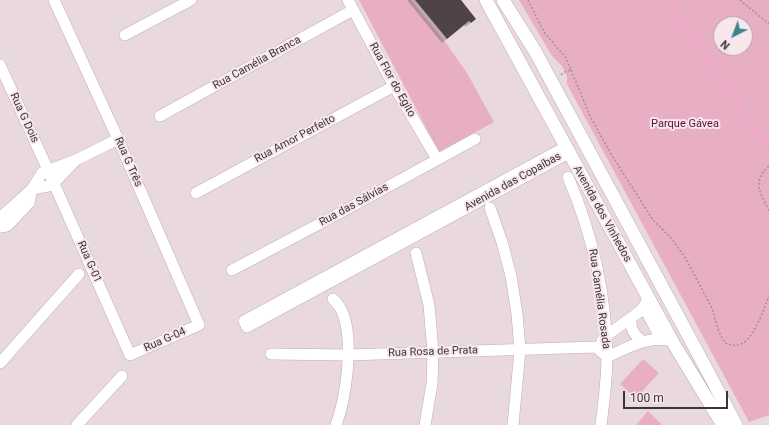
<!DOCTYPE html>
<html>
<head>
<meta charset="utf-8">
<style>
  body { margin:0 }
  #map { position:relative; width:769px; height:425px; overflow:hidden; background:#e9d9de; font-family:Roboto,sans-serif }
  canvas { display:block }
  .north { position:absolute; left:713px; top:16px; width:40px; height:40px; box-sizing:border-box; background:#f7e6ec; border:1px solid #ac9fa4; border-radius:50%; rotate:222deg; font-size:11px; font-weight:700; line-height:16px; text-align:center; color:#3b3537 }
  .north::after { content:''; display:block; margin:auto; width:14px; height:18px; background:#3b838b; clip-path:polygon(50% 0,100% 100%,50% 72%,0 100%) }
  .scale { position:absolute; left:623px; top:391px; width:105px; height:18px; box-sizing:border-box; border:2px solid #3b3537; border-top:0; padding-left:5px; font-size:12px; line-height:14px; white-space:nowrap; color:#3b3537; -webkit-text-stroke:3px #f7e6ec; paint-order:stroke }
</style>
</head>
<body>
<div id="map">
<canvas width="769" height="425"></canvas>
<div class="north">N</div>
<div class="scale">100 m</div>
</div>
<script>
const g = document.querySelector('canvas').getContext('2d');
g.lineJoin = 'round';
function fill(path, color) {
  g.fillStyle = color;
  g.fill(path, 'evenodd');
}
function trace(path, color, width, dash) {
  g.strokeStyle = color;
  g.lineWidth = width;
  g.lineCap = dash ? 'butt' : 'round';
  g.setLineDash(dash || []);
  g.stroke(path);
}
function write(font, color, halo, rows, align = 'center') {
  g.font = font + ' Roboto,sans-serif';
  g.lineWidth = 4;
  g.setLineDash([]);
  g.textBaseline = 'middle';
  g.strokeStyle = halo;
  g.fillStyle = color;
  for (const [text, x, y, turn = 0] of rows) {
    g.save();
    g.translate(x, y);
    g.rotate((+turn || 0) * Math.PI / 180);
    g.textAlign = isNaN(turn) ? turn : align;
    if (halo) g.strokeText(text, 0, 0);
    g.fillText(text, 0, 0);
    g.restore();
  }
}
fill(new Path2D(`
  M359,0H411L446,43L467,73L494,122L439,152Z
  M519,0H769V415L749,422L567,84V76L562,66L552,56ZM721,24H745V48H721Z
  M643,359L659,373L636,398L620,384Z
  M648,411L661,424L660,425H636Z`), '#e8afc4');
fill(new Path2D(`
  M407,0H460L475,19L466,27L464,25L442,43Z`), '#0003');
trace(new Path2D(`
  M668,0L687,32L722,76L744,114L769,148`), '#f8a3c3', 2);
fill(new Path2D(`
  M415,0H461L476,19L471,23L469,21L447,39Z`), '#504348');
const minor = new Path2D(`
  M348,0L394,86L437,159
  M125,35L191,0
  M0,65L48,170L130,355L199,325L118,139L54,0
  M160,116L353,10
  M560,150H567L563,156L247,327L244,321Z
  M568,177C592,233 606,294 607,355C607,378 604,402 601,425
  M32,189L48,186L54,183L74,162
  M196,193L394,86
  M490,208L502,242L511,276L517,314L520,350L513,425
  M0,218L32,189L42,173L76,160L118,139
  M0,227L7,226L29,203L32,189
  M416,253L429,305L433,352L432,384L425,425
  M232,270L336,215L475,139
  M333,299C337,303 341,308 343,314C354,342 346,398 336,425
  M644,307L661,339
  M631,319C630,329 634,335 642,341
  M602,341L606,336L639,312L644,307L648,298
  M271,354L348,355L596,347L607,357C629,347 648,335 672,341
  M0,363L79,274
  M77,425L122,376`);
const major = new Path2D(`
  M486,0L505,35L672,341L723,425
  M503,0L535,51L708,372L736,425`);
trace(minor, '#bdaeb3', 12);
trace(major, '#bdaeb3', 14);
trace(new Path2D(`
  M528,0L544,32L566,58L571,70L565,72L559,76
  M740,0L769,24
  M571,70L590,116L611,154L653,220L672,239L686,259L712,308L719,332L725,343C731,345 737,347 743,343C755,336 764,308 769,296
  M769,166C751,182 761,194 769,211`), '#9d9195', 1.5, [2, 2]);
trace(minor, '#fff', 11);
trace(major, '#fff', 13);
write('11px', '#3b3537', '#f7e6ec', [
  ["Rua Camélia Branca",257,63,-29],
  ["Rua Flor do Egito",392,80,61],
  ["Rua G Dois",24,118,65],
  ["Rua Amor Perfeito",295,139,-28],
  ["Rua G Três",128,162,66],
  ["Avenida das Copaíbas",513,182,-29],
  ["Rua das Sálvías",354,205,-29],
  ["Avenida dos Vinhedos",602,214,61],
  ["Rua G-01",89,262,66],
  ["Rua Camélia Rosada",599,299,82],
  ["Rua G-04",165,340,-24],
  ["Rua Rosa de Prata",433,352,-2]
]);
write('11px', '#570e33', '#f7e6ec', [
  ["Parque Gávea",685,124]
]);
</script>
</body>
</html>
